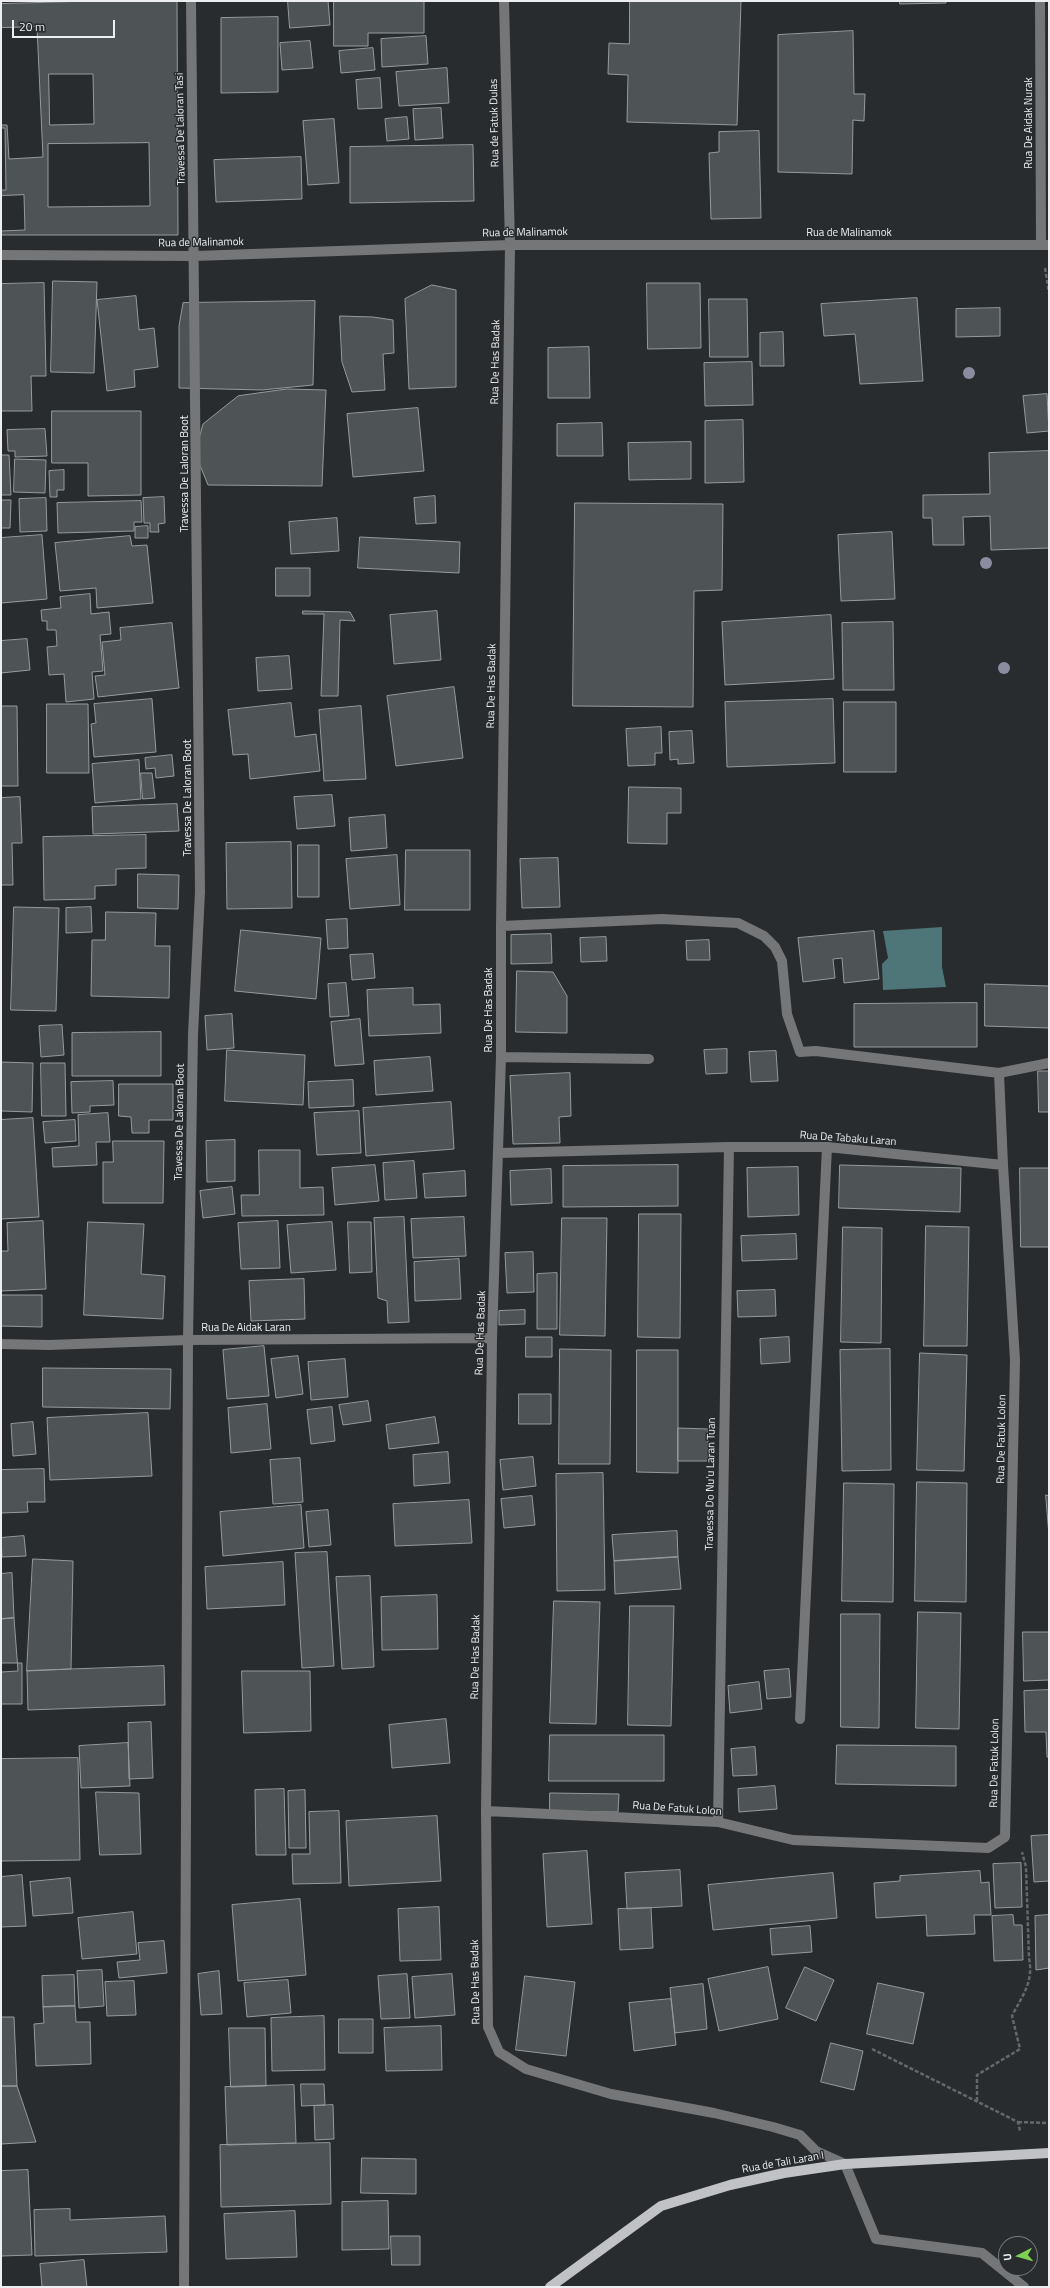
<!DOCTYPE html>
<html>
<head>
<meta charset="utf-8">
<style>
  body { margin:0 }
  #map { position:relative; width:1050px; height:2288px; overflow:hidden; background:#282c2f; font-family:"Titillium Web",sans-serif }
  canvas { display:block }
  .frame { position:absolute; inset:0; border:2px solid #eceef0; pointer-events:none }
  .north { position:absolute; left:998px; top:2236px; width:40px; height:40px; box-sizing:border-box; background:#282c2f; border:1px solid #767a7c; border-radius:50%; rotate:264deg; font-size:11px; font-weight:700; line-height:16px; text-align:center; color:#eceef0 }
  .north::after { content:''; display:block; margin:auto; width:14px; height:18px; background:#7ed053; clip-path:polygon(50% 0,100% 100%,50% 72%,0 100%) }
  .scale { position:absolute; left:12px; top:20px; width:103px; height:18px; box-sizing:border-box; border:2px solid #eceef0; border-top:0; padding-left:5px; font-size:12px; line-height:14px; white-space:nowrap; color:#eceef0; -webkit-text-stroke:3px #282c2f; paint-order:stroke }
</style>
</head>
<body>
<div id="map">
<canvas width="1050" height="2288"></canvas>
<div class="frame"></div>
<div class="north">U</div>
<div class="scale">20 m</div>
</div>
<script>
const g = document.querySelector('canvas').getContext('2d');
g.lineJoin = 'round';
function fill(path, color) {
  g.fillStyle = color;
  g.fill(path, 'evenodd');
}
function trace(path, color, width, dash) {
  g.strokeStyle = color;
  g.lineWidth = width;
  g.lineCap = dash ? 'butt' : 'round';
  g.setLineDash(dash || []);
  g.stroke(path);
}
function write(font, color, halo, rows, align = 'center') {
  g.font = font + ' "Titillium Web",sans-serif';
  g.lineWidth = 3;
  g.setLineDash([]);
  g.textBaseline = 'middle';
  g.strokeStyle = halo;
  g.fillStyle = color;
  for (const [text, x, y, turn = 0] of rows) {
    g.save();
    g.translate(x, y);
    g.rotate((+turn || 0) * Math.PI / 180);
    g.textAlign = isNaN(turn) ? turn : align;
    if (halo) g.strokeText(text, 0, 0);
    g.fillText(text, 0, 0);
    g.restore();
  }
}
fill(new Path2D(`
  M942,927V967L946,987L883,990L882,964L888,958L883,931Z`), '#4e7679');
const building = new Path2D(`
  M91,1H177L178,235H1V4Z
  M288,1H328L330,25L290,28Z
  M334,1H424V33H368V46H334Z
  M630,1H741L737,125L627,122L628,75L608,74L609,43L629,44Z
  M900,1H946V3L900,4Z
  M278,17V92L221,93V18Z
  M37,27L43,157L9,159L7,125H1V28Z
  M853,31L854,94H865L864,121L853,120L852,174L778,172V35Z
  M426,36L428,64L382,67L381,39Z
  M310,41L313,68L282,70L280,43Z
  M373,48L375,70L341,73L339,51Z
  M447,68L449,103L399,106L396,72Z
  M49,74H93L94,124L50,125Z
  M380,78L382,108L358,109L356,80Z
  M441,108L443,138L415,140L413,109Z
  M407,117L409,139L387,141L385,119Z
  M334,119L339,183L308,185L303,121Z
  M1,128H5L6,190H1Z
  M759,131L761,218L711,219L709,153L719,152V132Z
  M149,143L150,206L48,207V144Z
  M473,145L474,201L350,203V147Z
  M301,157L302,199L216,202L214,160Z
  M24,195L25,230L1,231V196Z
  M53,281L97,282L94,373L51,372Z
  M44,283L46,376H31L32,411H1V284Z
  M647,283H700L701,348L648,349Z
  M432,285L456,290V387L409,389L405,299Z
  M136,296L139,330L154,328L158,367L134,370L135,387L107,391L97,300Z
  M917,298L923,381L860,384L855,334L824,336L821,304Z
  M709,299H747L748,357H710Z
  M315,301L313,385L262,390L179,388V326L183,303Z
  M1000,308V336L956,337V309Z
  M340,316L373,317L393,320L394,353L383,354L385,390L352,392L342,362Z
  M783,332L784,366H760V333Z
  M589,347L590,398H548V348Z
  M752,362L753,405L705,406L704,363Z
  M287,389L326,390L322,486L208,485L195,453L203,424L238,396Z
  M1047,394L1049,431L1027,433L1023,396Z
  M418,408L424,471L353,477L347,414Z
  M52,411H141V495L88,496V463H52Z
  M743,420L744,482L705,483V421Z
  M602,423L603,456H557V424Z
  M45,429L47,456L15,457V451H8L7,430Z
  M691,442V479L629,480L628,443Z
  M1049,451V548L991,550L990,516L963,517L964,545H933L932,518H923V495L990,494L989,453Z
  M1,455H9L11,495H1Z
  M15,459L46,460L45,493L14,492Z
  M64,470V490H57V497H50L49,471Z
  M435,496L436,523L416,524L414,498Z
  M164,497L165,523L158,524L159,532H150V523H144L143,498Z
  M46,498L47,531L20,532L19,499Z
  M1,500H11L10,528H1Z
  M141,501L142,522H134V531L58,533L57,503Z
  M575,503L723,504L722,590L694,591L693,707L573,706Z
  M337,518L339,551L291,554L289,522Z
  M148,526V538H135V527Z
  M892,532L895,599L841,601L838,535Z
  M42,535L47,599L1,603V538Z
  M130,536L132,546L147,545L153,603L97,608L96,588L60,591L55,543Z
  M360,537L460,542L459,573L358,568Z
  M276,568H310V596H276Z
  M90,594L91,614L109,612L111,634L100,635L103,671L92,672L94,699L66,702L64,674L49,675L47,647L57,646L56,630H47V621H42L41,610L61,608L60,597Z
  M303,611L350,612L355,621L340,620L338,696H321L324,614H303Z
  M437,611L441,660L394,664L390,615Z
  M831,615L834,679L725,685L722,622Z
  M893,622L894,690H843L842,623Z
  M172,623L179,688L98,697L95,676L105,675L102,642L121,640L120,628Z
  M27,639L30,670L1,673V641Z
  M289,656L292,689L258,691L256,658Z
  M454,687L463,758L396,766L387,696Z
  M152,699L156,752L94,757L91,724L96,723L94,704Z
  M833,699L835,763L727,767L725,702Z
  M844,702H896V772H844Z
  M291,703L295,737L316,734L320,771L250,779L248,754L233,755L228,710Z
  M47,704H88L89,773H47Z
  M1,706H17L18,786H1Z
  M361,706L366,779L324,781L319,710Z
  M661,727L662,753H655V765L628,766L626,729Z
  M692,731L694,763L678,764V759L670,760L669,732Z
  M172,755L174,776L156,778L155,768L146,769L145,758Z
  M139,760L141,799L95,803L92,764Z
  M141,773H152L155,798L143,799Z
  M629,787L681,788V813H667V844L628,843Z
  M332,795L335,826L297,829L294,797Z
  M20,797L22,843H12L13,885H1V798Z
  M177,804L179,831L93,834L92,807Z
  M385,815L387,848L351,851L349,818Z
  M146,835V868L116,869V885L95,886V899L44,900L43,837Z
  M291,842L292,908L227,909L226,843Z
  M298,845H319V897H298Z
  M406,850H470V910H405Z
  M397,855L400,905L350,909L346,859Z
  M558,858L560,907L522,908L520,859Z
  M138,874L179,875L178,909L138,908Z
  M14,907L59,908L56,1011L11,1010Z
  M91,907L92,932L66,933V908Z
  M106,912L156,913L155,946H170L169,998L91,996L92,940H105Z
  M347,919L348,948L328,949L326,920Z
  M241,930L321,938L316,999L235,991Z
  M874,931L879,979L844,983L842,958L833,959L835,978L803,982L798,938Z
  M551,934L552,963L511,964V935Z
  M606,937L607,961L581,962L580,938Z
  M709,940L710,960H687L686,941Z
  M373,954L375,978L352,980L350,955Z
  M517,971L553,972L567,996V1033L516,1032Z
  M346,983L349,1016L330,1017L328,984Z
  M985,984L1049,986V1028L985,1026Z
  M413,988V1005L440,1004L441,1033L369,1036L367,990Z
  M977,1003V1047H854V1004Z
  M232,1014L234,1048L207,1050L205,1016Z
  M360,1019L364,1064L335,1066L331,1022Z
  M62,1025L64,1055L41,1057L39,1026Z
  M161,1032V1076H72V1033Z
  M727,1049V1073L706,1074L704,1050Z
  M227,1050L305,1055L303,1105L225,1101Z
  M776,1051L778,1081L751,1082L749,1052Z
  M430,1057L433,1091L376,1095L374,1061Z
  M1,1062L33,1063L32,1112L1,1111Z
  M41,1063H65L66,1116H42Z
  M1038,1071H1049V1112H1039Z
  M570,1073L571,1116L559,1117L560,1143L513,1144L510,1076Z
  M353,1080L354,1106L309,1108L308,1082Z
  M113,1081L114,1105L90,1106V1112L72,1113L71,1082Z
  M119,1084H173V1120H149V1133H132L131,1117L119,1116Z
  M451,1102L454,1149L366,1156L363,1108Z
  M359,1111L361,1153L317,1155L314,1113Z
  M108,1113L110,1142H96L97,1165L53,1167L52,1148L79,1146L78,1115Z
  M33,1118L39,1217L1,1219V1120Z
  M75,1120L76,1141L45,1143L43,1122Z
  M235,1140V1181L207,1182L206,1141Z
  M113,1141H164L163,1203H103V1162H113Z
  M259,1150H300V1188L323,1187L324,1215L242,1216L241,1195H259Z
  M414,1161L417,1198L385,1200L383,1163Z
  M375,1165L379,1201L335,1205L332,1168Z
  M678,1165V1206L563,1207V1166Z
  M840,1165L961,1168L960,1212L839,1208Z
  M798,1167L799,1215L748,1217L747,1168Z
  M1020,1168H1049V1247H1021Z
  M551,1169L552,1203L511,1205L510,1171Z
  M465,1171L466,1196L425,1198L423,1174Z
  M232,1187L235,1214L203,1218L200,1191Z
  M639,1214H681L680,1338L638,1337Z
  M404,1217L409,1322L388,1323L387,1301L378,1298L374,1218Z
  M464,1217L466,1256L413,1258L411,1219Z
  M562,1218H607L605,1336L560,1335Z
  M43,1221L46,1289L1,1291V1251H8L7,1223Z
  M278,1221L280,1268L241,1269L238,1223Z
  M88,1222L144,1224L141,1274L165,1276L163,1319L84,1315Z
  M332,1222L336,1270L291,1273L287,1225Z
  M348,1222H371L372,1272L350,1273Z
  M926,1226L969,1227L967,1346H924Z
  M843,1227L882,1228L881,1343L841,1342Z
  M796,1234L797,1259L742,1261L741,1236Z
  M533,1252L534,1292L507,1293L505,1253Z
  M459,1259L461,1299L415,1301L414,1262Z
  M557,1273V1329H537V1274Z
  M304,1279L305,1319L251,1321L249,1281Z
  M775,1290L776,1316L738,1317L737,1291Z
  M1,1295H42V1327L1,1326Z
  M525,1310V1324L499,1325V1311Z
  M526,1337H552V1357H526Z
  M789,1337L790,1362L761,1364L760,1339Z
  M264,1346L269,1396L227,1399L223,1350Z
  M560,1349L611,1350L610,1464H559Z
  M890,1349L891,1470L842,1471L840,1350Z
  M637,1350H678V1473L637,1472Z
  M920,1353L967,1355L964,1471L917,1470Z
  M298,1356L303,1394L276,1398L271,1359Z
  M345,1359L348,1397L311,1400L308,1362Z
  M43,1368L171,1369L170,1409L43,1407Z
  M519,1394H551V1424H519Z
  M368,1401L371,1421L343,1425L339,1405Z
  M267,1404L271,1449L231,1453L228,1408Z
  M332,1407L335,1441L311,1444L307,1410Z
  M148,1413L152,1476L50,1480L47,1418Z
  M435,1417L439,1443L389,1449L386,1425Z
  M33,1422L36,1454L13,1456L11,1424Z
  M678,1428L708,1429V1461H678Z
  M448,1452L450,1483L414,1486L413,1455Z
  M533,1457L536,1486L503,1490L500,1460Z
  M300,1458L303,1502L273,1504L270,1460Z
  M44,1469L45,1502H27L28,1512L1,1513V1470Z
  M603,1473L605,1590L557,1591L556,1474Z
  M917,1482L967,1483L966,1602L915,1601Z
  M844,1483L894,1484L893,1602L842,1601Z
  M1046,1495L1049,1496V1535Z
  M532,1496L535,1525L504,1528L501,1499Z
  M469,1500L472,1543L395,1546L393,1504Z
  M301,1505L304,1548L223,1556L220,1512Z
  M328,1510L331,1545L309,1547L306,1512Z
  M677,1531L678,1557L614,1561L612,1535Z
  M24,1536L26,1556L2,1557L1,1538Z
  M327,1552L334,1666L302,1668L295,1553Z
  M678,1557L681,1589L615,1594L614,1561Z
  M33,1559L73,1561L71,1669L27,1671Z
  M283,1562L285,1605L207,1609L205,1567Z
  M12,1573L14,1618L1,1619V1574Z
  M370,1576L374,1667L342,1669L336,1577Z
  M437,1595L438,1649L382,1650L381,1597Z
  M554,1601L600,1602L596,1724L550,1723Z
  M630,1606H674L671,1726L628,1725Z
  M918,1612L961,1613L959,1729L916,1728Z
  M841,1614H880L879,1728L841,1727Z
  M14,1618L18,1671L1,1672V1619Z
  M1023,1632H1049V1680L1024,1681Z
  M1,1663H22V1704H1Z
  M164,1666L165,1705L28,1710L27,1671Z
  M789,1669L791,1697L767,1699L764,1671Z
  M242,1671H310L311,1731L244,1733Z
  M759,1682L762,1709L730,1713L728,1686Z
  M1049,1690V1757H1047L1046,1732H1025L1024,1691Z
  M446,1719L450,1763L392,1768L389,1725Z
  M151,1722L153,1778L129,1779L128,1723Z
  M550,1735H664V1781H549Z
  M128,1743L130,1786L81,1788L79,1746Z
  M837,1745L956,1746V1786L836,1784Z
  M755,1747L757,1775L733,1776L731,1749Z
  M78,1758L80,1860L1,1861V1759Z
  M775,1786L777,1809L739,1812L738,1789Z
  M284,1789L286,1855H256L255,1790Z
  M305,1790L306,1848H289L288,1791Z
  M96,1792L139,1793L141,1854L100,1855Z
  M550,1793L619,1794L618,1812L550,1811Z
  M339,1811L341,1883L293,1884L292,1854H310L309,1812Z
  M437,1816L441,1881L349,1886L346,1821Z
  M1049,1835V1881L1034,1882L1031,1836Z
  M587,1851L592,1924L547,1927L543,1854Z
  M1021,1863L1022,1907L995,1908L993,1864Z
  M680,1870L682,1906L627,1909L625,1873Z
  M980,1871L981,1883L989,1882L991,1915H974L975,1934L927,1936L926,1915L876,1918L874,1883L900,1881V1876Z
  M833,1873L837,1918L713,1930L708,1885Z
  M22,1875L26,1926L1,1927V1877Z
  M70,1878L73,1913L33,1916L30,1882Z
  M300,1899L306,1975L238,1981L232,1905Z
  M439,1907L441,1960L400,1961L398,1909Z
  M651,1908L653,1948L620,1950L618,1909Z
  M133,1912L137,1954L82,1959L78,1918Z
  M1013,1915L1014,1925H1022L1023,1960L994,1961L992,1916Z
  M1049,1915V1968L1036,1970L1035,1916Z
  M810,1926L812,1952L772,1955L770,1929Z
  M164,1941L167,1973L119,1978L117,1962L140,1960L138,1943Z
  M768,1967L778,2019L719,2031L708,1979Z
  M805,1967L834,1980L816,2021L786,2008Z
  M102,1970L104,2006L79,2008L77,1971Z
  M219,1971L222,2014L201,2015L198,1974Z
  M407,1974L410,2018L381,2019L378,1976Z
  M452,1974L455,2015L415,2018L412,1977Z
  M74,1975L75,2006L43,2007L42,1976Z
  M525,1976L575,1982L566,2056L516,2050Z
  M288,1980L291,2013L247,2017L244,1983Z
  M134,1981L136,2015L107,2016L105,1982Z
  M878,1983L924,1993L913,2044L867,2034Z
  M703,1984L707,2029L675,2033L670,1988Z
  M671,1999L676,2045L634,2051L629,2003Z
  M75,2006L76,2022H90L91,2064L36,2066L34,2024L44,2023L43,2007Z
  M324,2016L325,2070L272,2071L271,2018Z
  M1,2017H14L17,2086H1Z
  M339,2019H373V2053H339Z
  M441,2026L442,2070L386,2071L384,2028Z
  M229,2028H265L266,2086L231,2087Z
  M831,2043L863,2051L854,2090L821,2082Z
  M301,2084H324L325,2105L302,2106Z
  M294,2085L296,2143L227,2145L225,2087Z
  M1,2086H17L36,2142L1,2144Z
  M333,2105L334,2139L315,2140L314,2106Z
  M330,2143L331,2204L221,2207L220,2145Z
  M362,2158L416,2159V2194L361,2193Z
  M28,2170L32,2255L1,2256V2171Z
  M388,2201L389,2249L342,2250V2202Z
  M70,2209V2220L165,2216L167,2252L35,2256L34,2210Z
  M295,2211L297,2257L226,2259L224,2214Z
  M391,2236H420V2265H392Z
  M84,2260L87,2287H42L40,2264Z`);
fill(building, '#4e5355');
trace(building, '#959b9d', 1);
trace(new Path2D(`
  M1045,268L1049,293
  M872,2049L1018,2122L1020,2131
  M977,2101V2075L1020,2049L1012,2016C1022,1996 1034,1982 1029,1958L1026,1867L1022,1852
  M1018,2122L1049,2123`), '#65686b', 2.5, [4, 2]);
trace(new Path2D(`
  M504,1L510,245L501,926V1057L492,1338L486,1811L488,2027L499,2052L526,2069L611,2094L714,2113L773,2127L800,2135L816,2151L845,2164L876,2239L982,2253L1024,2287
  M1040,1L1041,245
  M1,255L195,256L510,245H1049
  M501,926L662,919L738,923L764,936L775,947L782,961L787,1014L800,1052L816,1051L999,1073
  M501,1057L649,1059
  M499,1153L729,1147H827L1003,1165L999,1073L1049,1063
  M1,1344L49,1345L188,1340L492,1338
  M800,1719L827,1147
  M486,1811L718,1822L793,1840L988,1848L1005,1837L1015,1360L1003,1165
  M718,1822L729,1147
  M184,2287L188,1340L193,1034L200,892L191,1`), '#757678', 10);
trace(new Path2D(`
  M550,2287L661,2206L730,2185L784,2173L845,2164L1049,2153`), '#c0c2c6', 10);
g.fillStyle = '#8c8ca0';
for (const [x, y] of [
  [969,373],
  [986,563],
  [1004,668]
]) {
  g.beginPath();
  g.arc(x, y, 6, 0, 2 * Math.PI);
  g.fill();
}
write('11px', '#eceef0', '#282c2f', [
  ["Rua de Fatuk Dulas",495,123,-91],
  ["Rua De Aidak Nurak",1029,123,-90],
  ["Travessa De Laloran Tasi",181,129,-91],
  ["Rua de Malinamok",525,233,-1],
  ["Rua de Malinamok",849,233],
  ["Rua de Malinamok",201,243,-1],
  ["Rua De Has Badak",496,362,-89],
  ["Travessa De Laloran Boot",185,474,-90],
  ["Rua De Has Badak",492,686,-89],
  ["Travessa De Laloran Boot",188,798,-90],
  ["Rua De Has Badak",489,1010,-90],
  ["Travessa De Laloran Boot",180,1122,-89],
  ["Rua De Tabaku Laran",848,1139,4],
  ["Rua De Aidak Laran",246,1328],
  ["Rua De Has Badak",481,1333,-88],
  ["Rua De Fatuk Lolon",1002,1439,-89],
  ["Travessa Do Nu’u Laran Tuan",711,1484,-89],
  ["Rua De Has Badak",476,1657,-89],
  ["Rua De Fatuk Lolon",995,1763,-89],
  ["Rua De Fatuk Lolon",677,1809,4],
  ["Rua De Has Badak",476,1982,-91],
  ["Rua de Tali Laran I",783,2163,-10]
]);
</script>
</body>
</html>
